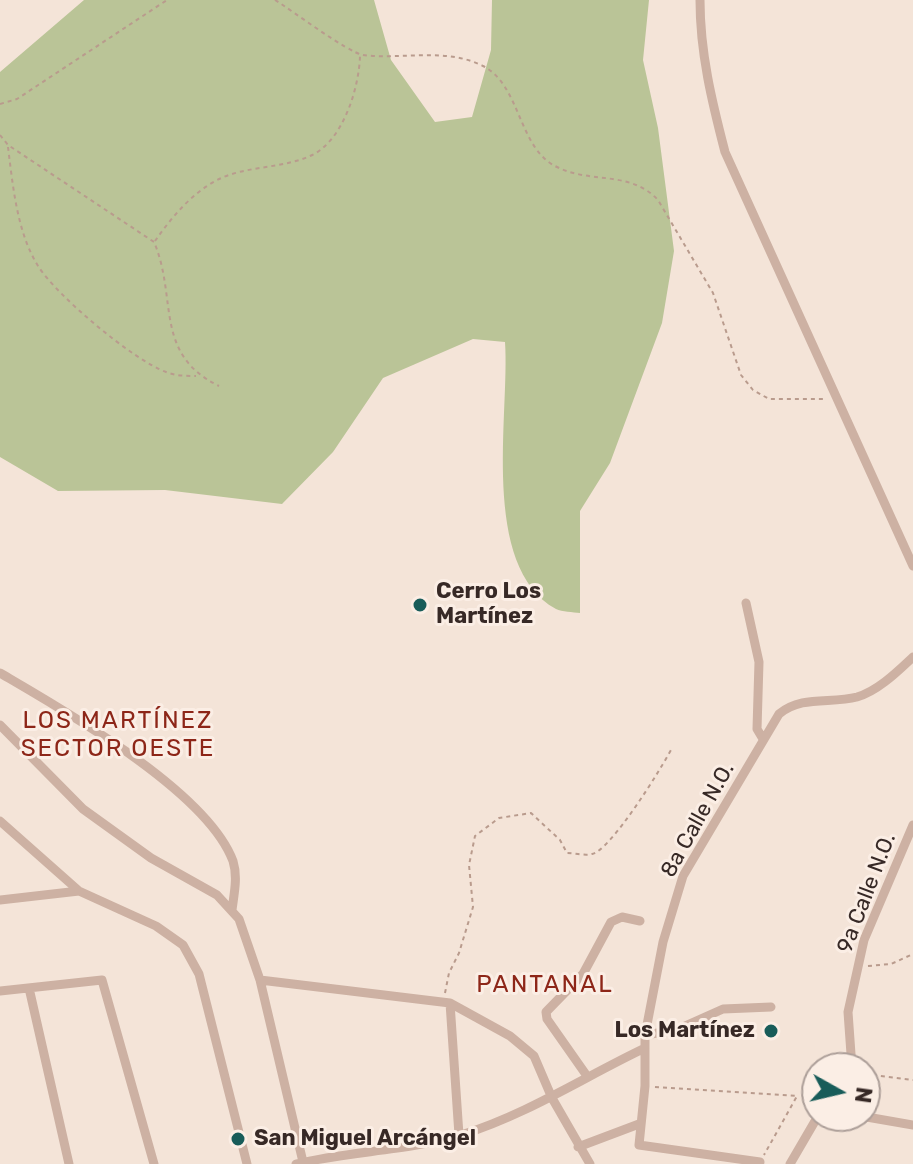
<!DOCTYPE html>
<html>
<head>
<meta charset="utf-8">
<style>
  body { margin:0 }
  #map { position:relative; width:913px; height:1164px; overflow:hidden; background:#f4e4d8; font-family:Rubik,sans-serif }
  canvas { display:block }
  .north { position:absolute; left:801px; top:1052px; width:80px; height:80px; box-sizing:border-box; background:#fbeee5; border:2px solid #ad9f99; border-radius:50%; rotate:98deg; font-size:22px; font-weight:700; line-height:32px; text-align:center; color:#372926 }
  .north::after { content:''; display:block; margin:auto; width:28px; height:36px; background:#185c59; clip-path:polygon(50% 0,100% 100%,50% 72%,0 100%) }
</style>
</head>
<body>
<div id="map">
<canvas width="913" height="1164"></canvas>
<div class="north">N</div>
</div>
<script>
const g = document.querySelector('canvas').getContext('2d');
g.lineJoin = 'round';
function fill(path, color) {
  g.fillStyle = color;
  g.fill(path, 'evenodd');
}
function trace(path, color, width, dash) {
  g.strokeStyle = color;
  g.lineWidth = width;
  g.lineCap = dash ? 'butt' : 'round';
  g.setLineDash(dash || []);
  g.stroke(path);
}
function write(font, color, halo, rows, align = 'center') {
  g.font = font + ' Rubik,sans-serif';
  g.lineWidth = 6;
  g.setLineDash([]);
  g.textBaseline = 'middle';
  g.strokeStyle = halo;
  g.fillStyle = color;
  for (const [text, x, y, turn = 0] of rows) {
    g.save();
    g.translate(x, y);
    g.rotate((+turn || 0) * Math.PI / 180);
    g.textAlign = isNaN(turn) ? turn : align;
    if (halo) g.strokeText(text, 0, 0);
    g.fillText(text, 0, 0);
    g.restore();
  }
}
fill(new Path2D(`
  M84,0H374L391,60L435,122L472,117L491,50L492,0H649L643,60L658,128L674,251L662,323L610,463L580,511V613C573,612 562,612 556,609C479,566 510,414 505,342L473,339L383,378L333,452L282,504L165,490L58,491L0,457V72Z`), '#bac497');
trace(new Path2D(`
  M275,0C293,11 347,52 363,55C401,60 446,47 483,66C521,85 518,149 557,167C591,184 630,170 658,200L713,293L741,375L753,390L769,399H825
  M0,104L17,99L167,0
  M0,135L8,145L154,242C178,298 153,354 219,386
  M8,147C13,187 17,232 38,266C57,296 133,360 166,372C176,376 186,376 196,376
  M155,241C174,214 199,184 232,174C258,166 285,167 310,156C343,142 359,88 360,56
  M868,966L891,964L913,954
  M445,993L449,973L459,953L473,907L469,865L475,836L499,818L531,813L560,840L567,853C574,853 585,856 592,854C611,850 661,769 672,748
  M865,1074L913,1080
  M655,1087L797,1096L764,1155`), '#b99b8d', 2, [4, 4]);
trace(new Path2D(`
  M700,0C700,53 712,102 725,152L913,566
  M746,603L759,662L757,729L763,739
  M0,673C65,711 207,791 233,861C238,877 234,894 232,910
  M0,725L83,809L151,858L217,895L239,919L260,980L303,1162
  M0,821L79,891L156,926L183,945L199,974L247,1164
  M0,900L79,891
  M260,980L450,1003L510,1036L534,1056L552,1098L590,1164
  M29,988L69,1164
  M0,991L102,980L154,1164
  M450,1003L459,1135
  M645,1035L676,1030L723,1009L771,1007
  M852,1068L848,1012L864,940L913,825
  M587,1076L547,1019L546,1012L583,974L611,922L622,917L640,921
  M861,1116L913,1125
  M578,1147L639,1124
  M760,1162L639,1145L645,1086V1035L663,942L683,876L779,714C802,695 830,704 857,697C878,691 898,671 913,657
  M296,1164C349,1151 408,1151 461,1135C526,1115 584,1077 645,1048
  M790,1164L818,1116`), '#cdb1a3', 9);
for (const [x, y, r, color] of [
  [420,605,8,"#185c59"],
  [771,1031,8,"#185c59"],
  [238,1139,8,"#185c59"]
]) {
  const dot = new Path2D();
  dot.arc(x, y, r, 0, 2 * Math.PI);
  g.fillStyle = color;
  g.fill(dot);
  trace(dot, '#fbeee5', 3);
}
write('bold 22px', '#372926', '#fbeee5', [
  ["Cerro Los",436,592],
  ["Martínez",436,617],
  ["Los Martínez",755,1031,"right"],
  ["San Miguel Arcángel",254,1139]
], 'left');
write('22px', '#372926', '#fbeee5', [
  ["8a Calle N.O.",698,820,-61],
  ["9a Calle N.O.",867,893,-69]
]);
g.letterSpacing = '2px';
write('24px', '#8d2618', '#fbeee5', [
  ["LOS MARTÍNEZ",118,721],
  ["SECTOR OESTE",118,749],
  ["PANTANAL",545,985]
]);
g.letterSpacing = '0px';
</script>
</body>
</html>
